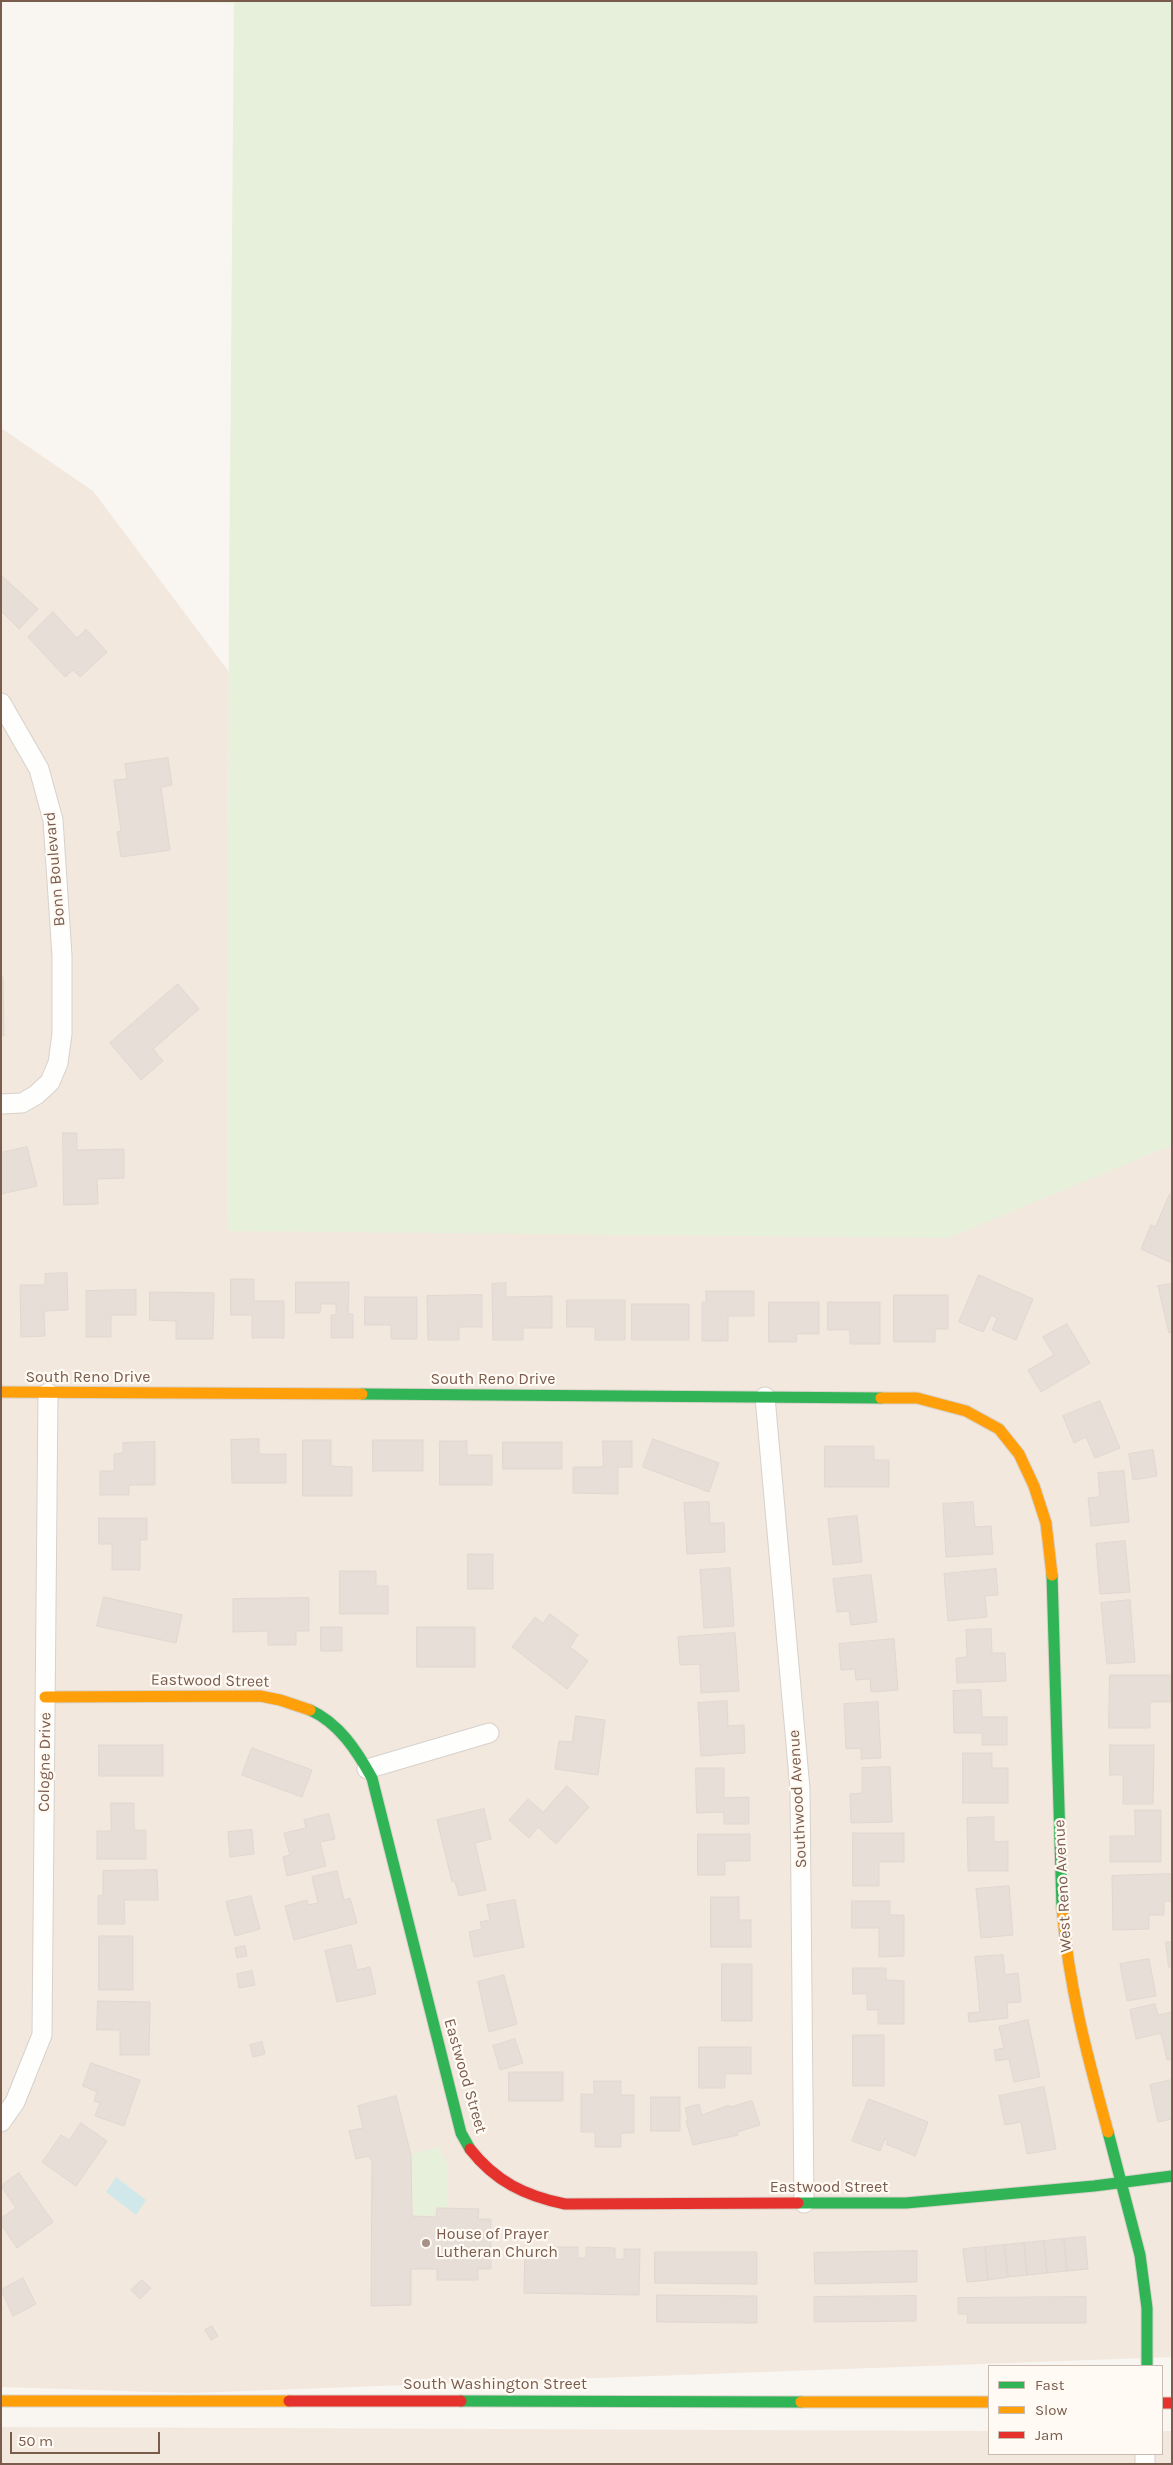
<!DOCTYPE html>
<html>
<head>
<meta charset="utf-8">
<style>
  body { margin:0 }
  #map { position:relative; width:1173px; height:2465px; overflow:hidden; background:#f9f5f0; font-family:Karla,sans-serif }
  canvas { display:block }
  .frame { position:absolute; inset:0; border:2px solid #7a5c4d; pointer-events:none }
  .legend { position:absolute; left:988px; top:2365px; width:175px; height:90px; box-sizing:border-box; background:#fffaf3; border:1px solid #cabbb1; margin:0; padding:6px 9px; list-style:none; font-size:15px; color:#7a5c4d }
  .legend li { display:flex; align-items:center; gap:10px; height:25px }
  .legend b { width:25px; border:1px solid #cabbb1 }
  .scale { position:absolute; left:10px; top:2432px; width:150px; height:22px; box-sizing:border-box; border:2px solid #7a5c4d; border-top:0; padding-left:6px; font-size:15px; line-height:18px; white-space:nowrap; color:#7a5c4d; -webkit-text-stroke:4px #fffaf3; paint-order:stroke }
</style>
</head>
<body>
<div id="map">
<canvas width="1173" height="2465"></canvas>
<div class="frame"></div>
<ul class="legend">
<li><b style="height:6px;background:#30b455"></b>Fast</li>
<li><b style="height:6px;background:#ff9f0a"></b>Slow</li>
<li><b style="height:6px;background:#e5322d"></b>Jam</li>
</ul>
<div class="scale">50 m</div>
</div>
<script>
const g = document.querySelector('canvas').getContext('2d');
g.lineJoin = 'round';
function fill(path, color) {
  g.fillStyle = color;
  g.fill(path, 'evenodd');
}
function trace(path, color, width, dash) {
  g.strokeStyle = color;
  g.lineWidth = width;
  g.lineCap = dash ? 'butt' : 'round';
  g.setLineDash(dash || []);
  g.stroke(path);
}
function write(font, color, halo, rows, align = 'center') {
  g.font = font + ' Karla,sans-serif';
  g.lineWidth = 4.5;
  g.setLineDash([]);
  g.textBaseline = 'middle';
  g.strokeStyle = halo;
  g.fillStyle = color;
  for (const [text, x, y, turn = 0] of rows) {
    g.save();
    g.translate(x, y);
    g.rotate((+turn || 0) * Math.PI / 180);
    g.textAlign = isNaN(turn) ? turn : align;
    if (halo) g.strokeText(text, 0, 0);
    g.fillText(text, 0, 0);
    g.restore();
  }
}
fill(new Path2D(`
  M1,428L93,491L229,672L227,1231L1064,1189L1172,1145V2357L189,2393L1,2387Z
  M1,2427L989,2431V2454H1162V2431H1172V2464H1Z`), '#f2e8de');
fill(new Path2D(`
  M53,1H1172V1145L948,1238L227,1231L229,603L234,3Z
  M439,2147L448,2166L447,2208L435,2207L434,2216L413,2215L412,2154Z`), '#e7f0db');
fill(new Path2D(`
  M116,2177L146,2200L136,2215L106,2192Z`), '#d0e8ea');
const building = new Path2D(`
  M1,575L38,609L19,629L1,611Z
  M53,612L77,638L86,629L107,652L80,677L73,670L65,677L28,637Z
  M168,758L172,785L161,787L170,850L121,857L117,832L121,831L114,780L127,779L125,764Z
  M1,977H3L4,1036H1Z
  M178,984L199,1009L153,1049L163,1061L141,1080L110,1043Z
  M63,1133H77V1150L124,1149V1178L97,1179L98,1204L64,1205Z
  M27,1147L37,1186L1,1194V1153Z
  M1170,1194H1172V1263L1141,1249L1151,1225L1155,1227Z
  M67,1273L68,1310L44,1311L45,1336L21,1337L20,1285H45V1274Z
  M979,1275L1033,1299L1016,1340L992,1330L997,1318L991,1315L983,1332L959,1322Z
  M231,1279H254V1301H284V1338H252V1315H231Z
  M296,1282H349L348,1314H353V1338H331V1315H336V1304H321L320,1313H296Z
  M506,1283V1297L552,1296V1328H523V1340H493L492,1284Z
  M1172,1284V1332L1169,1333L1158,1286Z
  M136,1290V1315H111V1337H86V1291Z
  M706,1291H754V1316H728V1341H702V1302H706Z
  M150,1292L214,1293L213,1339H176V1321L150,1320Z
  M482,1295V1327H459V1340H428L427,1296Z
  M894,1295H948V1329H935V1342H894Z
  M365,1297H417V1339H391V1325H365Z
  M567,1300H625V1340H595V1327H567Z
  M769,1302H819V1334H797L796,1342H769Z
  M828,1302H880V1344H850V1330H828Z
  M632,1304H689V1340H632Z
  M1067,1324L1090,1363L1041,1392L1028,1370L1054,1355L1043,1337Z
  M1100,1401L1120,1448L1095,1458L1086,1437L1074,1443L1063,1416Z
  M259,1439V1454H286V1483H232L231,1440Z
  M653,1439L719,1463L709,1492L643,1467Z
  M303,1440H331V1466L352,1467V1496H303Z
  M373,1440H423V1471H373Z
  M440,1441H467V1455H492V1485H440Z
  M603,1441H632V1467H618V1494L573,1493V1467H603Z
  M155,1442V1485H129V1495H100V1471H114V1454L123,1453V1443Z
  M503,1442H562V1469H503Z
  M825,1446H874V1460H889V1487H825Z
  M1153,1450L1157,1476L1133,1480L1129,1454Z
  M1124,1471L1129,1522L1091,1526L1088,1498L1100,1497L1098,1473Z
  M709,1502L710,1523H724L725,1552L687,1554L684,1503Z
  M973,1502L975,1527L991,1526L993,1554L946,1557L943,1504Z
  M857,1516L862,1562L833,1565L828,1519Z
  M99,1518H147V1540H140V1570H112V1544H99Z
  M1125,1541L1130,1592L1100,1594L1096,1544Z
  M468,1554H493V1589H468Z
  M730,1568L734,1626L704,1628L700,1570Z
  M996,1569L998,1595L985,1596L987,1617L948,1621L944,1574Z
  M340,1571H376V1586H388V1614H340Z
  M871,1575L877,1622L851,1625L849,1611L837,1612L833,1579Z
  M104,1597L182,1615L176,1643L97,1626Z
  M309,1598V1631H296V1645H268V1631L233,1632V1599Z
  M1130,1600L1135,1662L1107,1664L1101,1603Z
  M550,1614L578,1635L570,1647L588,1661L567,1689L512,1647L535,1617L543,1623Z
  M321,1627H342V1651H321Z
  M417,1627H475V1667H417Z
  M991,1629L992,1653H1005L1006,1681L957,1683L956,1658L967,1657L966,1630Z
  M735,1633L739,1691L701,1693L700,1664L680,1665L678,1637Z
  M894,1639L898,1690L871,1692L870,1679L856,1680L855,1669L841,1670L839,1644Z
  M1110,1675H1171V1702H1150V1728H1109Z
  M981,1690L982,1717H1007V1745H982V1733H954L953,1691Z
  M727,1701L728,1726L744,1725L745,1753L701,1756L698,1703Z
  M878,1702L881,1758L861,1759V1748L846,1749L844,1704Z
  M576,1716L605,1720L598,1775L555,1769L559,1741L572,1742Z
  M99,1745H163V1776H99Z
  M1110,1745H1154L1153,1804H1123V1775H1110Z
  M252,1748L312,1770L302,1797L242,1775Z
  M963,1753H992V1768H1008V1803H963Z
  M890,1767L892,1822L851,1823L850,1794L862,1793V1768Z
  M696,1768H724V1798L749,1797V1824H724V1812L697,1813Z
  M567,1786L589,1807L556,1844L538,1827L529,1838L509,1820L528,1799L543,1812Z
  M111,1803H134V1830H146V1859H97V1831H111Z
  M484,1809L491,1839L475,1843L486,1890L459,1896L455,1881L452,1882L437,1820Z
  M1135,1810H1161V1862H1110V1836H1135Z
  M329,1814L335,1839L320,1842L326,1866L287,1876L283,1857L290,1855L284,1833L306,1828L304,1820Z
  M994,1817V1842L1008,1841V1871H968L967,1818Z
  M252,1830L254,1854L230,1857L228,1832Z
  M853,1833H904V1862H879V1886H853Z
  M698,1834H750V1861H725V1875H698Z
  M157,1870L158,1900H124L125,1924H98V1896L103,1895V1871Z
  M337,1871L344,1900L350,1898L357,1923L294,1940L285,1906L307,1900L308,1905L318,1903L312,1877Z
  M1172,1874V1901H1164V1915H1149V1929L1113,1930L1112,1876Z
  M1009,1886L1013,1935L981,1938L976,1889Z
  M251,1896L260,1929L235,1936L226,1902Z
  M711,1897H739V1920H751V1947H711Z
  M515,1900L524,1947L474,1957L469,1932L482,1929L480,1922L490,1920L487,1905Z
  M852,1901H890V1915H904V1956L879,1957V1928H852Z
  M99,1936H133V1990H99Z
  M1166,1942H1172V1967H1169Z
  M351,1945L357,1970L370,1967L376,1994L337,2002L325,1951Z
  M245,1946L247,1956L237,1958L235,1948Z
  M1003,1955L1005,1975L1018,1973L1021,2002L1007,2003L1008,2018L969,2022L968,2013L980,2012L975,1957Z
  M1149,1959L1156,1996L1127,2001L1120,1964Z
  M722,1964H752V2021H722Z
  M853,1968H886V1980L904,1981V2024H878V2010H867V1994H853Z
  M252,1971L255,1985L239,1988L237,1974Z
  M504,1975L517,2024L489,2032L478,1982Z
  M98,2001L150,2002L149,2055H120V2030H97Z
  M1155,2004L1158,2015L1172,2012V2059L1167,2060L1161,2033L1136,2039L1130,2010Z
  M1028,2020L1040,2077L1014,2082L1009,2059L996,2061L994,2050L1004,2048L999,2027Z
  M853,2035H884V2086H853Z
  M515,2039L523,2063L500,2070L493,2046Z
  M262,2042L265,2054L253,2057L250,2045Z
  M699,2047H751V2074H725V2088H699Z
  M91,2063L140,2080L124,2126L95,2116L100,2103L94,2101L97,2092L83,2086Z
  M509,2072H563V2101H509Z
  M1172,2080V2119L1158,2122L1150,2085Z
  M594,2081H621V2095H634V2133H621V2147H595V2132H581V2094H594Z
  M1044,2087L1056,2149L1027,2154L1021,2122L1005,2125L999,2096Z
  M396,2096L411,2155L412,2216L436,2217L437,2208L479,2209L478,2219H491V2269H478V2280H437V2269H411V2305L371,2306L372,2162L369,2156L356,2159L349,2131L363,2128L358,2106Z
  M651,2097H680V2131H651Z
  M869,2099L928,2122L915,2156L886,2144L888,2141L885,2139L880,2151L852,2141Z
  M752,2101L760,2125L737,2132L738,2135L693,2145L686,2121L688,2120L685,2108L699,2104L702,2115L729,2105V2107Z
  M81,2123L107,2141L76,2186L42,2162L61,2135L69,2140Z
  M19,2173L53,2222L17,2248L1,2224V2218L16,2208L1,2186Z
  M1085,2237L1088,2269L1067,2271L1064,2239Z
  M1064,2239L1067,2271L1047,2273L1044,2241Z
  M1044,2241L1047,2273L1027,2275L1024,2243Z
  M1024,2243L1027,2275L1008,2277L1004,2245Z
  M1004,2245L1008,2277L988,2280L985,2247Z
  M547,2247H578V2258H586V2247L615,2248V2259H624V2249H640L639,2295L524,2293L525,2248H537V2258H547Z
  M985,2247L988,2280L967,2282L963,2249Z
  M917,2251V2282L815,2284L814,2253Z
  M655,2252H757V2284L655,2283Z
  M23,2278L36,2304L13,2316L1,2290Z
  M142,2280L151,2288L140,2299L131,2290Z
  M657,2295L757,2296V2323L657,2322Z
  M916,2296V2321L814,2322V2297Z
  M1086,2297V2323H967L968,2314H958V2298Z
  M212,2326L218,2336L211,2340L205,2330Z`);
fill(building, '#e6ded7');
trace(building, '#e2d8d2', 1);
const street = new Path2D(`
  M1,703L39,769L53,820L62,956V1034L58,1063L50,1082L36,1095L22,1103L1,1104
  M765,1397L800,1789L804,2203
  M367,1769L489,1733
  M1,2122L15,2102L42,2035L48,1393
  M1145,2464V2454`);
const fast = new Path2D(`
  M362,1394L881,1398
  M1052,1575L1062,1908
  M310,1710C339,1723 357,1751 372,1778L461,2133L470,2149
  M1108,2132L1140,2255L1147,2308V2366
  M798,2203H906L1094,2186L1172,2176
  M461,2401L801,2402`);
const slow = new Path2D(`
  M1,1392L362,1394
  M881,1398H917L966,1411L999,1429L1019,1454L1034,1486L1046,1523L1052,1575
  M45,1697L260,1696L280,1700L310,1710
  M1062,1908C1069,1988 1087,2055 1108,2132
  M1,2401H289
  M801,2402H989`);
const jam = new Path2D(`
  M470,2149C495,2181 525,2196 565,2204L798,2203
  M289,2401H461
  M1162,2403H1172`);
trace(street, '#d7d1cb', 21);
trace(fast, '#d9d2cb', 13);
trace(slow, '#d9d2cb', 13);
trace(jam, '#d9d2cb', 13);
trace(street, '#fefefd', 19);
trace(fast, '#30b455', 11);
trace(slow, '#ff9f0a', 11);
trace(jam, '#e5322d', 11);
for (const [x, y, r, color] of [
  [426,2243,5,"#a69286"]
]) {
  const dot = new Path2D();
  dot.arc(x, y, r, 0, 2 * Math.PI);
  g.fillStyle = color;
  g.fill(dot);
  trace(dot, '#fffaf3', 2);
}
write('16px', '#7a5c4d', '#fffaf3', [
  ["Bonn Boulevard",55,869,-95],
  ["South Reno Drive",88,1377],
  ["South Reno Drive",493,1379],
  ["Eastwood Street",210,1681,1],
  ["Cologne Drive",45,1762,-89],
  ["Southwood Avenue",798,1799,-93],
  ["West Reno Avenue",1063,1886,-93],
  ["Eastwood Street",465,2076,74],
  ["Eastwood Street",829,2187],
  ["South Washington Street",495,2384]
]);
write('16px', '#7a5c4d', '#fffaf3', [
  ["House of Prayer",436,2234],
  ["Lutheran Church",436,2252]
], 'left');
</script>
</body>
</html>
